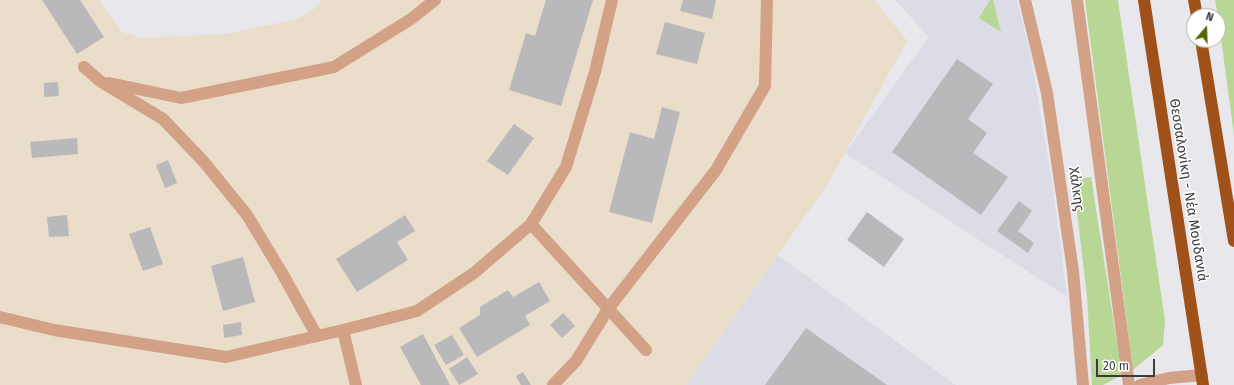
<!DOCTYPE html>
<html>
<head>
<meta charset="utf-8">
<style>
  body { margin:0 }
  #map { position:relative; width:1234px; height:385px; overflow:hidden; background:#e8e8ec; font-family:"Fira Sans",sans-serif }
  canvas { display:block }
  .north { position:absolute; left:1186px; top:8px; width:40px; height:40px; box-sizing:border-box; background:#fff; border:1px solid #b1b1b1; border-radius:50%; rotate:19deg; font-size:11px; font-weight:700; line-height:16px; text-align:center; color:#3b3b3c }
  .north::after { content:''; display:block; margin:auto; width:14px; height:18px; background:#556304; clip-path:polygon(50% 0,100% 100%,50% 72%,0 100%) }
  .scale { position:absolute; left:1096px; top:359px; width:59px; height:18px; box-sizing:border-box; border:2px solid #3b3b3c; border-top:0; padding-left:5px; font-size:12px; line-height:14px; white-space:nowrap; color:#3b3b3c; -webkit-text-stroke:3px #fff; paint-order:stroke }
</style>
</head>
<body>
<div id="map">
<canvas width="1234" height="385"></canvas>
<div class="north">N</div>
<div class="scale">20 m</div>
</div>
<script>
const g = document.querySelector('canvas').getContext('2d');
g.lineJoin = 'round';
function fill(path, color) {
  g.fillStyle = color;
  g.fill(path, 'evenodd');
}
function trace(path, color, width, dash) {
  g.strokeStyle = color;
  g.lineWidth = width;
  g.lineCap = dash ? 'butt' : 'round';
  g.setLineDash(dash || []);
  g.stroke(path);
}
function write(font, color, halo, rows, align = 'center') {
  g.font = font + ' "Fira Sans",sans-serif';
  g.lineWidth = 3;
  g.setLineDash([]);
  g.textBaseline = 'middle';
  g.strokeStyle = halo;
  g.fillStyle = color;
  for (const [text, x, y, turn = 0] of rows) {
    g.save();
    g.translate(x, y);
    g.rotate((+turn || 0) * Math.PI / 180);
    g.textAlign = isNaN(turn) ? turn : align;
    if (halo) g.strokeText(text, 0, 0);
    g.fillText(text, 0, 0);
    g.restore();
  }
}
fill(new Path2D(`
  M895,0H1017L1031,57L1052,182L1067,297L845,153L929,37Z
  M778,255L956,385H686Z`), '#dcdce6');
fill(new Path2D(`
  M0,0H99L122,32L142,38L225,34L297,19L312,11L322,0H875L907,41L827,185L686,385H0Z`), '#eaddc9');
fill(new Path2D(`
  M990,0H993L1001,32L979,18Z
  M1085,0H1118L1165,321L1163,345L1133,370Z
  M1215,0H1234V135L1218,16Z
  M1091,177L1122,375L1103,385H1092L1087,296L1073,180Z`), '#b9d794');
fill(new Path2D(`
  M42,0H80L104,37L77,54Z
  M546,0H593L561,106L509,90L526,33L535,36Z
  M683,0H716L712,19L680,11Z
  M665,22L705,33L697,64L656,54Z
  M957,59L993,84L968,119L987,133L973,153L1008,177L981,215L892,152Z
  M58,82L59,96L44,97V83Z
  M662,107L680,112L652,223L609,212L630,132L654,139Z
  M514,124L534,138L508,175L487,161Z
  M77,138L78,154L32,158L30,142Z
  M168,160L177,183L165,188L156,165Z
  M1019,201L1032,211L1018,231L1034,243L1028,253L997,231Z
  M867,212L904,239L884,267L847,240Z
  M67,215L69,236L49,237L47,217Z
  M405,215L415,231L397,242L408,260L357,292L336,259Z
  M150,227L163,264L143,271L129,234Z
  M243,257L255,302L223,311L211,266Z
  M539,282L550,301L525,316L530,325L477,357L459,328L480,315V307L508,290L513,297Z
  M563,313L575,326L562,338L550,325Z
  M241,322L242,335L224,338L223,325Z
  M806,328L887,385H765Z
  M423,334L450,385H421L400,347Z
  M452,335L464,355L446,365L434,345Z
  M467,357L478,374L459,385L449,369Z
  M523,372L531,385H521L516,376Z`), '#b9b9bc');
trace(new Path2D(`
  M1025,0L1047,93L1073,271L1083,385
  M1077,0L1129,385
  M84,67L100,81L163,119L204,162L247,215L282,273L317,336
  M109,83L181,98L334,67L411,19L435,0
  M531,224L646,350
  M0,317L54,330L226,357L343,330L417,311L474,273L531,224L566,167L595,72L612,0
  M343,330L356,385
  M553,385L576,361L608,309L716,170L765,86L767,0
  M1140,385L1169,378L1202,375`), '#d2a186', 12);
trace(new Path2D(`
  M1144,0L1203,385
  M1194,0L1197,16
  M1201,40L1234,241`), '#a05019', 12);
write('14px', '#3b3b3c', '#fff', [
  ["Χάλκης",1076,189,82],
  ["Θεσσαλονίκη - Νέα Μουδανιά",1188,190,81]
]);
</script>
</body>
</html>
